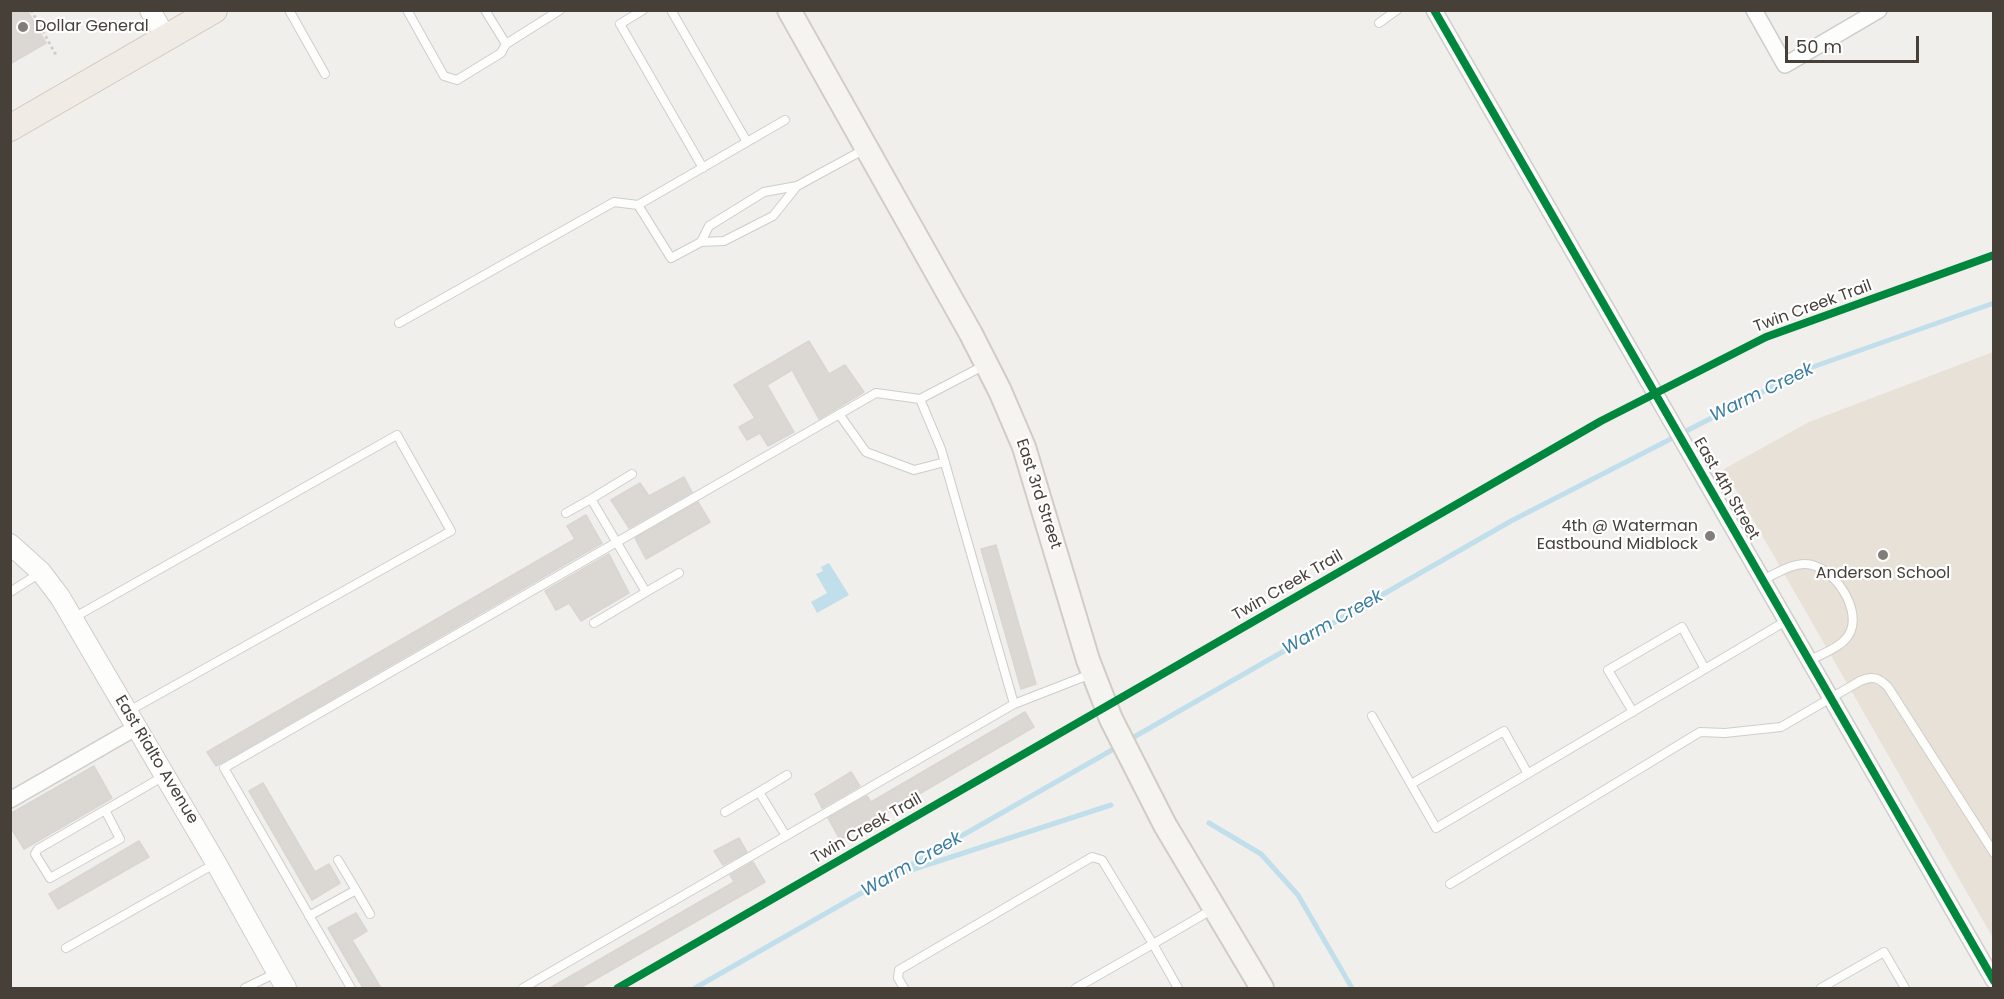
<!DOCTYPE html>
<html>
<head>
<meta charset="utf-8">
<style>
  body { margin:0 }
  #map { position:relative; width:2004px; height:999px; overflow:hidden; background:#f1efec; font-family:Poppins,sans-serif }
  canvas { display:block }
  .frame { position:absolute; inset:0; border:12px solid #474039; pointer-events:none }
  .scale { position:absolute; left:1785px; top:36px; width:134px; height:27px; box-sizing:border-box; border:3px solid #474039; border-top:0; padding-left:8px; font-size:18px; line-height:21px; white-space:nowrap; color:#474039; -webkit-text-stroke:4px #fff; paint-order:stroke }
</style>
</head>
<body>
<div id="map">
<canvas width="2004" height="999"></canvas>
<div class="frame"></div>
<div class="scale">50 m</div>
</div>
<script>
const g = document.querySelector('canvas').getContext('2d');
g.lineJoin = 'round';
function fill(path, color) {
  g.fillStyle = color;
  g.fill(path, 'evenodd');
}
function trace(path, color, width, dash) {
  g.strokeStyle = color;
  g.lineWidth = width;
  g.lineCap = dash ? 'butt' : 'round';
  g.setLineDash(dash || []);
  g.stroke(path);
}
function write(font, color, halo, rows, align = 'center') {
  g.font = font + ' Poppins,sans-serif';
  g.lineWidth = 4.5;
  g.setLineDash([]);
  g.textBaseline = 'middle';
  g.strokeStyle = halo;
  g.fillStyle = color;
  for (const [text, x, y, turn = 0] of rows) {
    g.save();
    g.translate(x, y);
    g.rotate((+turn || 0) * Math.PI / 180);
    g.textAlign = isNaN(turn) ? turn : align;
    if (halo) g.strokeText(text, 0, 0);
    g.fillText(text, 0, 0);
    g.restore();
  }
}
fill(new Path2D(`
  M1993,352V938L1724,469L1809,422Z`), '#e7e1d8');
fill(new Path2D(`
  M829,563L849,595L817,613L811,602L827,593L816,574L823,571L821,567Z`), '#c1deeb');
trace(new Path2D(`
  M1127,741L1511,521L1807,369L1994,303
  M1209,823L1261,854L1298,895L1352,988
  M902,873L1111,805
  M695,988L1119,746`), '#c1deeb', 5);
const building = new Path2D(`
  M10,10H27L46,43L10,64Z
  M809,341L829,374L845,365L864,392L819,419L792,370L767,385L794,432L768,446L760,433L747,440L739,427L755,418L734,385Z
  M684,477L692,492L629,528L611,500L640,483L649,496Z
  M698,502L710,522L646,559L635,538Z
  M586,515L602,543L216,766L207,752L575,539L567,526Z
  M996,545L1036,684L1021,689L981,549Z
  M609,554L629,593L581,621L569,603L556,610L545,591Z
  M1025,712L1034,727L840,840L828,818L867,796L871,802Z
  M94,766L112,798L24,849L10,826V814Z
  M851,772L860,786L822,808L815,794Z
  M263,783L315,872L329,864L340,883L312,900L249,791Z
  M739,838L747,852L723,865L714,851Z
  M139,841L149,857L58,909L49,894Z
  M753,862L765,882L580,988H550L734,882L730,875Z
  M356,913L367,931L352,940L381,988H363L328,928Z`);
fill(building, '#dbd8d4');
trace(building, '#d9d6d2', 1.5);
const service = new Path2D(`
  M289,10L325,74
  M407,10L444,76L457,80L501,53L506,44L560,10
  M485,10L506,44
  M643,10L620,24L703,168
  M671,10L747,142
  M1379,23L1397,10
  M785,120L638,205L671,258L701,242L724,241L773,216L797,186
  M701,242L709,226L764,192L797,186L865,149
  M399,323L614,202L638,205
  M839,414L866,452L914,470L945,462
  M566,513L591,499
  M1762,580C1776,574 1790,564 1805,564C1833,564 1865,612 1848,636C1840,648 1821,654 1809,661
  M10,592L40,573
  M646,592L679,573
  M75,617L397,435L451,531L127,712
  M594,623L646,592L591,499L632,474
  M1014,704L1091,674
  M1633,712L1608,670L1682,627L1705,669
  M1372,716L1436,828L1786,621
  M1411,784L1504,731L1528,774
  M105,810L120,839L50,878L35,854L38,849L164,776
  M725,812L759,792
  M786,836L759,792L787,775
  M1450,884L1700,732L1725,733L1781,727L1860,681C1873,675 1879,678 1888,687L1994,853
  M356,890L370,914
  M309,916L356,890L338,860
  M66,948L216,863
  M245,988L276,973
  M351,988L224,768L876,393L920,399L985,365
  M523,988L1014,704L941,449L920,399
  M904,988L898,978L899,970L1092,857L1102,860L1153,944L1076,988
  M1178,988L1153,944L1213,909
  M1821,988L1884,952L1905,988`);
const minor = new Path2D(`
  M1434,10L1994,981
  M1754,10L1785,65L1879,10
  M10,800L137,727`);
const tertiary = new Path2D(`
  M150,10L166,38
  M10,544L41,572L60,597L216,863L286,988`);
const secondary = new Path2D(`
  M789,10L971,334L1000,391L1024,447L1088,660L1111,719L1165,825L1262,988`);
const primary = new Path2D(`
  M10,128L214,10`);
trace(service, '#cfcdca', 10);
trace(minor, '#cfcdca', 18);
trace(tertiary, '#cfcdca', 22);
trace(secondary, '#d1ccc5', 26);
trace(primary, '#d2c9bb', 28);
trace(new Path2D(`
  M31,10L56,55`), '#d1cfcb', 3, [3, 3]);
trace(service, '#fdfdfc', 8);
trace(minor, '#fdfdfc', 15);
trace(tertiary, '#fdfdfc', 20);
trace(secondary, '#f6f4f0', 22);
trace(primary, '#f0ece5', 26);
trace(new Path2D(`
  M1434,10L1994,981
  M618,988L1601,421L1766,337L1994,255`), '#00873e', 8);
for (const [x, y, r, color] of [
  [23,27,6,"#827d78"],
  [1710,536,6,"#827d78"],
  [1883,555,6,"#827d78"]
]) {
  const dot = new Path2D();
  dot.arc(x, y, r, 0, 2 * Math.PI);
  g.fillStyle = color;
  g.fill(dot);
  trace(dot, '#fff', 2);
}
write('16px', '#474039', '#fff', [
  ["Dollar General",35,27],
  ["4th @ Waterman",1698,527,"right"],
  ["Eastbound Midblock",1698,545,"right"],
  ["Anderson School",1883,574,"center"]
], 'left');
write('16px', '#474039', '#fff', [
  ["Twin Creek Trail",1813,307,-20],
  ["East 4th Street",1726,489,60],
  ["East 3rd Street",1038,494,72],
  ["Twin Creek Trail",1288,586,-30],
  ["East Rialto Avenue",156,760,59],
  ["Twin Creek Trail",867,829,-30]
]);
write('italic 18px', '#397da1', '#fff', [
  ["Warm Creek",1762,393,-26],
  ["Warm Creek",1333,623,-30],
  ["Warm Creek",912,865,-30]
]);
</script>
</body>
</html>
